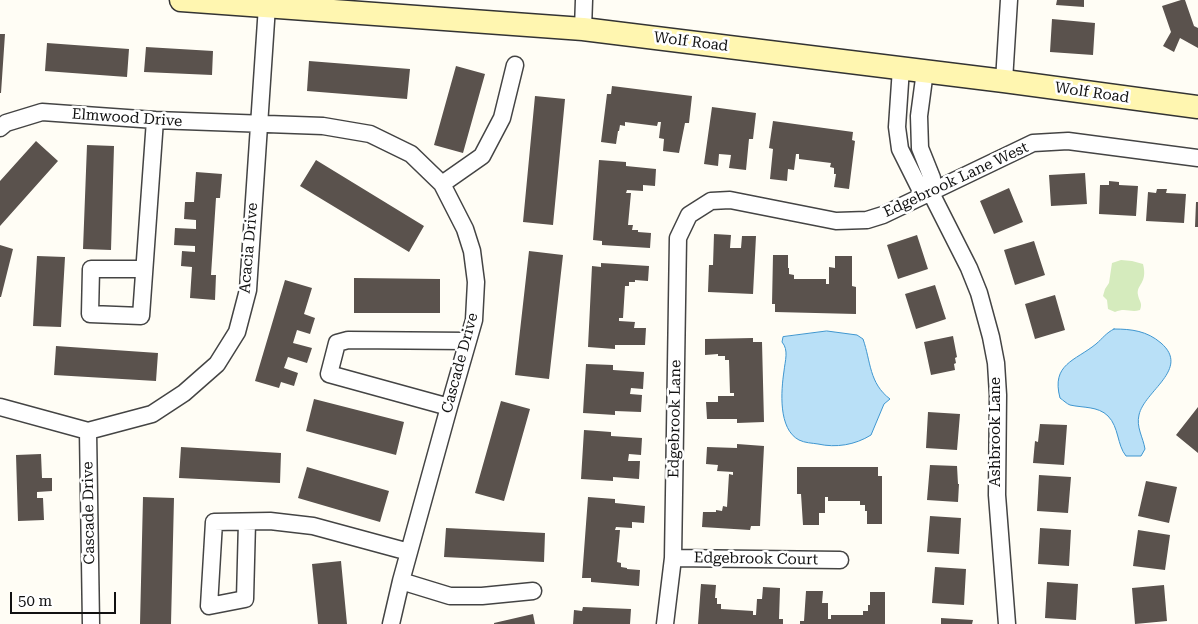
<!DOCTYPE html>
<html>
<head>
<meta charset="utf-8">
<style>
  body { margin:0 }
  #map { position:relative; width:1198px; height:624px; overflow:hidden; background:#fffdf5; font-family:"Roboto Serif",serif }
  canvas { display:block }
  .scale { position:absolute; left:10px; top:592px; width:106px; height:22px; box-sizing:border-box; border:2px solid #111; border-top:0; padding-left:6px; font-size:15px; line-height:18px; white-space:nowrap; color:#111; -webkit-text-stroke:4px #fff; paint-order:stroke }
</style>
</head>
<body>
<div id="map">
<canvas width="1198" height="624"></canvas>
<div class="scale">50 m</div>
</div>
<script>
const g = document.querySelector('canvas').getContext('2d');
g.lineJoin = 'round';
function fill(path, color) {
  g.fillStyle = color;
  g.fill(path, 'evenodd');
}
function trace(path, color, width, dash) {
  g.strokeStyle = color;
  g.lineWidth = width;
  g.lineCap = dash ? 'butt' : 'round';
  g.setLineDash(dash || []);
  g.stroke(path);
}
function write(font, color, halo, rows, align = 'center') {
  g.font = font + ' "Roboto Serif",serif';
  g.lineWidth = 5;
  g.setLineDash([]);
  g.textBaseline = 'middle';
  g.strokeStyle = halo;
  g.fillStyle = color;
  for (const [text, x, y, turn = 0] of rows) {
    g.save();
    g.translate(x, y);
    g.rotate((+turn || 0) * Math.PI / 180);
    g.textAlign = isNaN(turn) ? turn : align;
    if (halo) g.strokeText(text, 0, 0);
    g.fillText(text, 0, 0);
    g.restore();
  }
}
fill(new Path2D(`
  M1121,260L1132,261L1143,264C1148,284 1136,284 1138,295C1139,301 1143,303 1140,310C1130,313 1126,307 1115,312L1108,309L1107,300L1103,296L1105,289L1109,283L1112,263Z`), '#d5ebbd');
const water = new Path2D(`
  M1114,329C1132,329 1147,331 1161,343C1191,369 1144,391 1139,415C1136,427 1143,437 1145,449L1141,456H1126C1117,445 1119,427 1108,416C1098,406 1083,408 1070,405C1067,404 1063,400 1060,398C1051,364 1075,361 1096,344C1103,338 1106,333 1114,329Z
  M827,331L857,335L863,339C871,362 869,383 890,399L884,404L871,435C855,445 836,448 818,444C812,443 805,443 799,440C778,429 781,391 784,371C785,361 789,350 782,342L783,337Z`);
fill(water, '#b9e0f7');
trace(water, '#3f96cf', 1);
fill(new Path2D(`
  M1057,0H1084V7L1056,5Z
  M1181,0H1185L1194,26L1198,28V48L1180,38L1174,52L1163,46L1171,32L1162,6Z
  M1052,19L1095,23L1093,55L1050,52Z
  M0,34H5L1,93H0Z
  M47,43L129,49L127,77L45,71Z
  M146,47L213,51L212,75L144,72Z
  M309,61L410,69L407,99L307,91Z
  M456,66L485,74L463,153L434,145Z
  M612,86L692,96L689,123H685L679,153L663,151L664,139L659,138L661,122H658L657,126L625,122V126L620,125L619,131H618L616,144L601,142L607,94H611Z
  M535,96L565,99L553,225L523,222Z
  M712,107L756,113L753,139H749L746,170L729,168L731,155L719,154L718,166L704,164Z
  M773,121L853,132L852,140L855,141L849,189L834,187L836,174H834V168L830,167L831,163L799,159V154H796L794,170L788,169L787,181L770,179L773,149L769,148Z
  M36,141L58,161L0,226V181Z
  M87,145L114,146L111,250L83,249Z
  M316,160L424,226L409,252L300,186Z
  M599,160L626,162V166L656,169L655,186L643,185V191L627,190L626,193H631L628,225H633L632,230H638V232L651,233L650,248L602,245V241L593,240Z
  M196,172L222,174L220,198H216L211,275H216L215,300L190,298L192,267L181,266L182,251L195,252V246L174,245L175,228L196,229V220L184,219L185,202H194Z
  M1085,173L1087,204L1051,206L1049,175Z
  M1109,181L1119,182V185L1138,186L1136,216L1099,214L1100,185H1109Z
  M1009,188L1023,222L994,234L980,201Z
  M1157,189H1167L1166,193L1186,194L1184,223L1146,221L1148,192L1156,193Z
  M1196,202H1198V227H1195Z
  M714,234L731,235L730,248H741L742,236H756L753,294L708,292L709,265H713Z
  M917,235L928,269L898,279L887,245Z
  M1034,241L1045,275L1015,285L1004,250Z
  M0,245L13,249L1,297H0Z
  M529,251L563,255L549,379L515,375Z
  M773,255H788V268H789V274L794,275V279H826V284H829V267L835,268V256H852V286L856,287V314L775,312V304H772Z
  M37,256L65,257L61,327L33,326Z
  M601,263L649,266L648,281L635,280V282H629V286H625L623,318H619V321L635,322L634,328H646L645,345H615V349L588,347L592,266L601,267Z
  M354,278L440,279V313H354Z
  M285,280L312,288L304,314L315,318L310,334L297,330L293,343L312,348L307,363L288,357L284,368L298,373L294,386L281,382L279,388L255,381Z
  M935,285L946,319L916,329L905,294Z
  M1055,295L1065,330L1035,339L1025,304Z
  M953,336L957,357L955,358L956,363L954,364L955,370L931,375L924,342Z
  M753,338V342H762L764,422L737,423V419H707L706,402H718V396H734V393H730L729,360H725V356H718V354L705,355V339Z
  M56,346L158,353L156,381L54,375Z
  M586,364L613,365V370L644,372L643,389L631,388L630,394L642,395L641,412L615,411V415L583,413Z
  M314,399L404,422L396,455L306,431Z
  M501,401L530,409L504,501L475,493Z
  M1198,407V453L1176,435Z
  M928,412L960,414L957,450L926,448Z
  M1040,424L1067,425L1064,465L1033,463L1035,441L1038,442Z
  M584,430L611,432V436L642,438L641,455L629,454L628,461H640L639,479L613,477V481L581,479Z
  M737,444L764,446L760,526H751L750,530L702,527L703,512H716V510L722,511L723,506L727,507L729,474L733,475V472L717,471L718,465L706,464L707,447L737,448Z
  M181,447L281,453L280,483L179,478Z
  M41,454L42,478H52V491L37,492V498H43L44,520L18,521L16,455Z
  M930,465L957,466L958,484H959L958,502L927,500Z
  M307,467L389,491L380,522L298,498Z
  M797,467H878V476H882V524H867V511H865V505H860V501H828V497H825V513H819V525H803L801,494H797Z
  M1039,475L1071,477L1068,513L1037,511Z
  M1146,481L1177,487L1169,523L1138,516Z
  M143,497L174,498L171,624H140Z
  M588,497L615,499V503L645,506L644,523L632,522V528L616,527L615,530H620L617,562L621,563V567L627,568V569L640,570L639,586L591,582V578H582Z
  M930,516L961,518L959,554L927,552Z
  M446,528L545,533L544,562L444,557Z
  M1040,528L1071,530L1069,566L1038,564Z
  M1138,530L1170,535L1165,570L1133,566Z
  M341,561L347,624H318L312,564Z
  M935,567L966,569L964,605L932,603Z
  M1047,582L1078,584L1076,620L1045,618Z
  M701,584L716,585L715,598H717V604H721V609L753,611V615H756L757,599H762L763,587L780,588L779,619H783V624H698Z
  M1164,585L1167,621L1135,624L1132,588Z
  M806,591H823L822,603H828V619H831V615H863V611H868V605H870V592H885V624H800V621H804Z
  M583,607L631,609L630,624H573L574,610L582,611Z
  M533,614L535,624H494V623Z
  M941,618L973,620L972,624H941Z`), '#5a524d');
const street = new Path2D(`
  M583,29L584,0
  M901,68L897,127L900,149L920,189L931,193
  M925,71L919,116L920,148L932,178L931,193L969,268L979,293L991,337L996,363L998,395L997,495L1007,624
  M1004,81L1009,0
  M0,128L6,123L42,112L155,120L323,126L370,134L411,154L442,184L465,229L472,251L476,282L474,320L449,407L401,581L391,624
  M442,184L482,156L502,118L515,65
  M144,269H91L90,314L141,316C146,251 150,185 155,120
  M0,407L88,431L152,414L184,393L217,364L237,332L248,290L267,6
  M449,407L329,374L337,343L348,340L468,341
  M88,431L91,624
  M247,522L245,599L209,606L214,522L270,521L313,526L409,552
  M673,558L840,560
  M401,581L450,596H482L533,591
  M665,624L673,558L678,238L689,215L711,201L730,200L836,221L867,220L883,215L1033,143L1068,141L1198,158`);
const secondary = new Path2D(`
  M181,0L583,29L1004,81L1198,107`);
trace(street, '#444', 19);
trace(secondary, '#333', 25);
trace(street, '#fff', 16);
trace(secondary, '#fff6b0', 22);
write('15px', '#111', '#fff', [
  ["Wolf Road",691,42,7],
  ["Wolf Road",1092,93,8],
  ["Elmwood Drive",127,118,4],
  ["Edgebrook Lane West",956,180,-25],
  ["Acacia Drive",249,248,-85],
  ["Cascade Drive",460,363,-75],
  ["Edgebrook Lane",675,419,-89],
  ["Ashbrook Lane",996,432,-90],
  ["Cascade Drive",89,513,-91],
  ["Edgebrook Court",756,559,1]
]);
</script>
</body>
</html>
